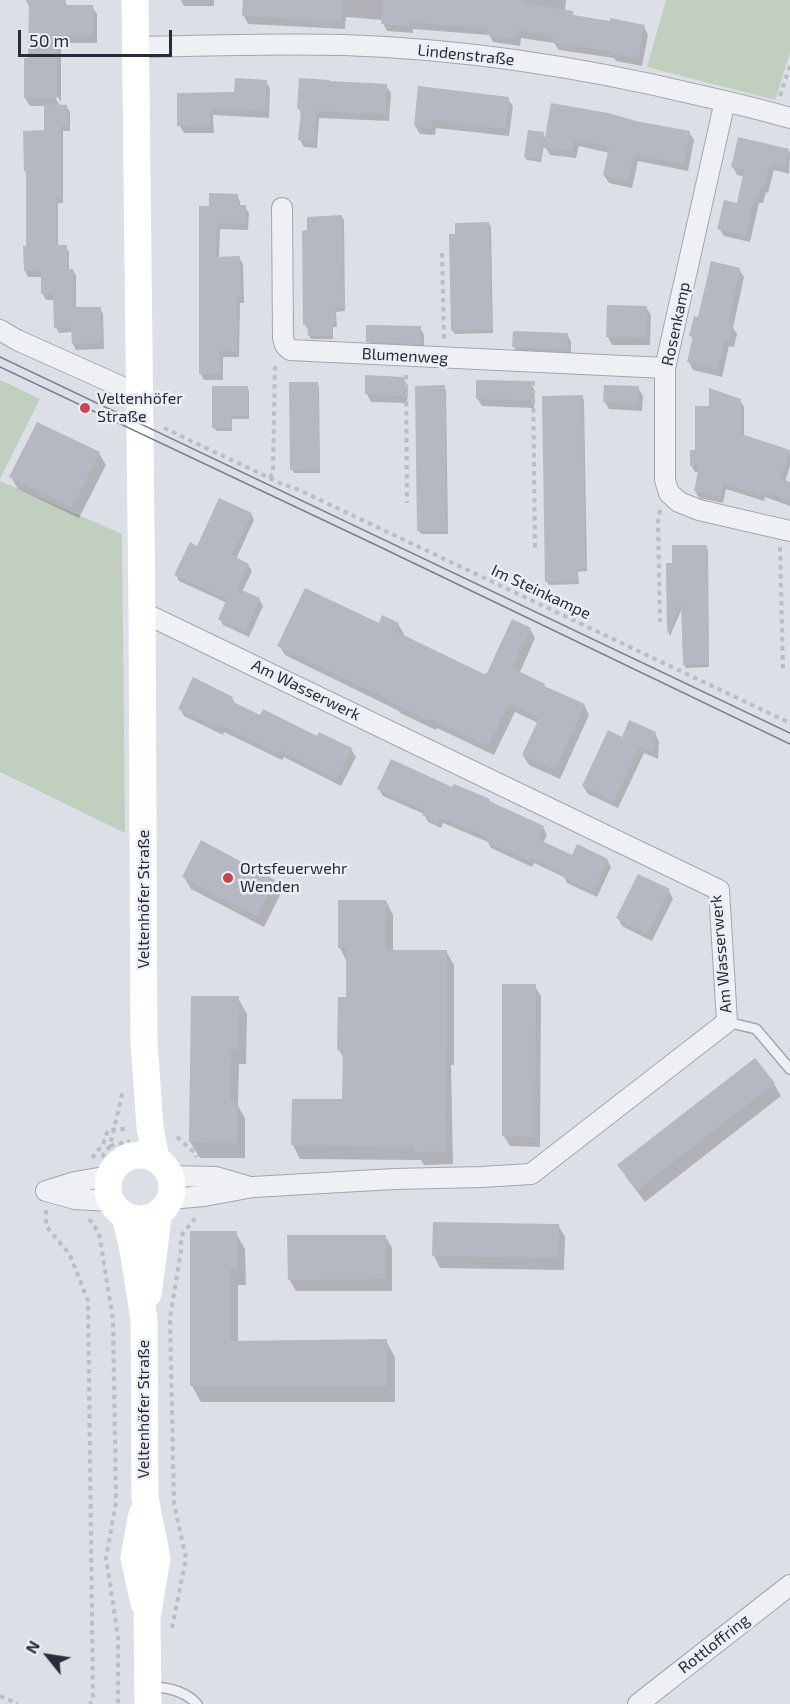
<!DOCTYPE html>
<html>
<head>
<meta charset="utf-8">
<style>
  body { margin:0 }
  #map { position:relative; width:790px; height:1704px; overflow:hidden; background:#dcdfe5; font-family:"Exo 2",sans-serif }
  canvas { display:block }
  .north { position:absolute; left:18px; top:1626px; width:60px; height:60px; -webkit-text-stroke:4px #ebeef3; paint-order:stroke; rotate:300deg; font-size:16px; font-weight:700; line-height:24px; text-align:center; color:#272c3b }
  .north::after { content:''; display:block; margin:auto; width:21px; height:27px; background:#272c3b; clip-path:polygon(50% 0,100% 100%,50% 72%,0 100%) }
  .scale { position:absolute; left:18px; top:30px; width:154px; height:27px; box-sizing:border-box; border:3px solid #272c3b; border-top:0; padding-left:8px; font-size:18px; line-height:21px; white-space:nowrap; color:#272c3b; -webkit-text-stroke:4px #ebeef3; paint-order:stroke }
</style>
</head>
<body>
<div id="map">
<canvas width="790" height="1704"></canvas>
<div class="north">N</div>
<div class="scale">50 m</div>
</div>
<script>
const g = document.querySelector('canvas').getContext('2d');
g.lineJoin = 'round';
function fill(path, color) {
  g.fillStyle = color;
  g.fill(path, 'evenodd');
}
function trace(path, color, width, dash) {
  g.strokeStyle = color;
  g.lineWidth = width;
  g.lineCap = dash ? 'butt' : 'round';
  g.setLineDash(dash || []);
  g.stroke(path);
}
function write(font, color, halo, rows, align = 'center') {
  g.font = font + ' "Exo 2",sans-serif';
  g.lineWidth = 5;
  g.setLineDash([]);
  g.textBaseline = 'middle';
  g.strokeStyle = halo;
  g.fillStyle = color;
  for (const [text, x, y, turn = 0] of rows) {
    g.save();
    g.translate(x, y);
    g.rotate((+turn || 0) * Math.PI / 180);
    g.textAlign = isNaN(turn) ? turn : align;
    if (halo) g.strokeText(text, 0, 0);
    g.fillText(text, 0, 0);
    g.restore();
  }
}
fill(new Path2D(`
  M666,0H790V53L775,100L647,67Z
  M0,380L40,399L0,479Z
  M0,481L122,534L125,833L0,772Z`), '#c0cfbe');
fill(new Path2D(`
  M26,0H65L67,6H92L97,14V43H61V102L54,91L52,92L60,106H66L70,112V131H63V203H58V247H66L69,252V270H73L76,276V309L100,308L103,314L104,349L76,350L73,344V332L59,333L56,327L55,300H46L43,294V277H28L25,271L27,247L28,175L25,171L45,132V106H30L25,98L30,59V8Z
  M181,0H214V6H184Z
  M244,0H566L565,11L572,12L575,17L644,27L648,35L642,66L616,61L614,58L559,50L554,43L521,38L520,46L493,42L489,35L413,29V33L387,31L383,23V20L346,17L345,29L248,24L244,16Z
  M266,81L270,89L269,118L213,115L214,133H184L179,125V94H236Z
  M386,86L391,93L389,121L319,118L317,148L304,147L300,140L302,115L299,109Z
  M419,88L508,99L513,106L509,136L436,128L435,135L420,134L415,126Z
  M636,122L689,132L694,140L688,171L638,161L632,188L609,183L604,175L609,153L579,146L576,158L550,155L544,145L541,162L527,160L525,157L543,134L546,140Z
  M788,150L790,153L789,174L774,170L768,193L766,192L763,203H759L750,242L724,236L719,228L738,204L745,177L737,175L733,167Z
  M237,195L240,202V207H245L249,213L248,230L220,229L219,258H239L243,264L244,303H240L239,357H223V380H204L201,374L210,207Z
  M342,217L344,220L345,311L336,312L337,327H333V339H311L309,336V328H307L305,324Z
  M489,223L491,227L493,333L455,334L453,331L456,235Z
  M739,269L744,277L733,328L737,334L734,347L729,346L722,377L693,370L689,362L694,341L691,336Z
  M646,307L651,315L650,345H612L608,337Z
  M420,327L424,335V351L372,349L368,341Z
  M567,334L571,342V357L518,355L514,347Z
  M403,378L408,386L407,403L371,402L367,394Z
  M530,383L535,391L534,408L482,406L477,398Z
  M317,384L319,387L320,473H294L292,469Z
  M247,387L249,391V419H232V431H216L214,427Z
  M444,387L446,390L448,534H421L419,531Z
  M638,388L643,396L642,411L609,409L604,401Z
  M582,396L584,400L587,571L578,572L579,584L549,585L547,582Z
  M740,400L744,407V437L789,451L790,454V466L785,482L790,484V506L765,497L764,501L726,489L723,503L699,498L695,491L699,472H695L691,465L711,407Z
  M99,453L106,465L79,518L18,489L11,477Z
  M251,514L254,520L236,559L248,565L252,571L242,592L259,599L263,606L249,637L223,625L220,619L227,603L179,581L176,575L198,548Z
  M706,546L708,550L709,667L686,668L684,664L683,606L670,636L669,634L668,564H674Z
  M398,624L404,634L403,636L485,676L530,629L535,638L520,672L544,685L546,688L584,705L589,715L560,779L529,765L523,755L538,723L515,712L494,755L437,728L436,730L400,713L399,711L285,655L279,645L379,625Z
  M232,698L236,705L261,717L351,749L356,757L341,786L284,757L282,760L224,732L223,735L184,716L180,708Z
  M655,733L659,742L658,759L644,753L618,808L588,794L583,786L622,739Z
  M379,789H453L489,800L491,804L543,827L547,835L543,843L572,857L607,860L611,867L597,897L567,883L564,877L534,863L532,867L491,848L488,842L443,823L441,828L428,822L424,814L383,796Z
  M184,877L274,881L281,893L264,927L191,889Z
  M669,891L673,899L652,941L622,926L618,918Z
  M340,901H386L393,915V951H446L454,965V1065H451L453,1164L424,1165L421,1160L300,1159L293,1145L344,1101V1059L339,1050L347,999V962L340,948Z
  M535,986L541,996L540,1147L510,1146L504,1136Z
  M238,998L247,1014L246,1064H239L238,1106L245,1118V1158H200L190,1142Z
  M774,1084L781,1096L645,1202L626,1177L619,1165Z
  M558,1225L565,1237L564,1270L440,1268L434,1256Z
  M236,1233L245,1249L246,1285H238V1342L386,1341L395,1357V1402H201L192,1386Z
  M385,1236L392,1248V1291H296L289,1279Z`), '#0003');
fill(new Path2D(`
  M29,0H64V5H93V35H57V98H24V58H28Z
  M243,0H342L341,21L242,16Z
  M383,0H521V3L573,11V15L610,21V18L645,25L638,59L610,53V51L553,42V36L517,30L516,39L487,35L488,28L410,22L409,26L381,24Z
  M235,78L267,80L265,111L210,107V125L177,126V93L234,92Z
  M299,78L330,80L329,81L387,84L386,114L316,111L314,141L298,140L301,110L297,109Z
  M418,86L509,97L505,129L432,120L431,128L414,126Z
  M551,103L608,113L636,121L690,131L684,164L634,154L628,181L603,175L609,147L575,139L572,151L543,148Z
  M44,104L67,105V126H61V198L56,197V245H67V269H73L74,307H101L102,343L72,344L71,327L54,328L53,294H41V271H24L23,246H26V171H24L23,131L44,130Z
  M528,130L544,132L540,159L524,157Z
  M738,137L789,149L785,166L770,163L764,186L761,185L758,196L755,195L746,235L717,229L724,200L737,203L744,170L731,167Z
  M209,193L238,194L237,205H246V224L217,223L216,257L240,256L241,297H237V351H220V374H199V206H209Z
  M342,215L344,308H335V323L332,324V336H308L307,324L303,325L302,231L307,230V217Z
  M489,222L492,329L451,331L449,234H455V223Z
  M711,261L740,268L728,324L733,325L729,340L725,339L718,369L687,362L693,337L689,336L694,316L698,317Z
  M607,305L647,306L646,338L606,337Z
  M366,325L421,326L420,344L366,342Z
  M513,331L568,333L567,349L512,347Z
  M365,375L404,377L403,396L365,394Z
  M476,380L531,381V400L476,399Z
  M289,382H318L319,469L290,470Z
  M445,385L446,531H417L415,386Z
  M604,385L639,386L638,403L603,402Z
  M212,386H248V416H231V428H212Z
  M709,388L741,399V434L790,450L780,478L790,482V501L762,491L760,495L723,483L720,497L694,491L699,466H690V450H695V406H709Z
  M583,395L585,568L577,569L578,581L545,582L542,396Z
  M37,422L100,452L72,507L9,477Z
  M219,498L252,513L232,555L249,564L237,588L260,598L245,632L218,619L227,599L174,575L190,542L197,546Z
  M672,545H707L708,664L683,665L681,603L667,634L666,563H672Z
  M305,588L379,623L382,615L399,623L395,631L484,674L487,673L512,619L531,628L512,668L545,684L544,686L585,704L555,770L522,755L539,718L509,703L488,746L432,719L431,721L393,703L394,702L277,646Z
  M193,677L233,697L231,701L260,715L263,709L317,736L319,732L352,748L337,779L279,750L278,753L220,725L218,728L178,709Z
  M629,720L656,732L654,752L640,746L614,801L582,786L608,730L622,737Z
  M391,759L452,787L454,784L490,799L489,801L544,826L538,839L572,855L577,844L608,859L593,891L561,876L563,873L530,857L528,860L485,841L487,837L439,817L437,822L422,815L425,810L377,789Z
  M201,840L275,880L257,916L182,877Z
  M638,874L670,889L648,934L616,918Z
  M338,900H386V950H447V1052H445L446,1151L415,1152V1147L291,1145L292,1099H342L343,1050H337L338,997H346V948H338Z
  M502,984H536L535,1137L502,1136Z
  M191,996H239L238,1049H231L230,1101H237V1143L189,1142Z
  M755,1058L775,1083L637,1190L617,1165Z
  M433,1222L559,1224L558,1258L432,1256Z
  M190,1231H237V1269H230V1341L387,1339V1386H190Z
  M287,1235H386V1279L288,1280Z`), '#b4b8c2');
const lane = new Path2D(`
  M727,1022L756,1029L790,1069
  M150,1687C167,1687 185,1691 197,1704`);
const street = new Path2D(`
  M135,47C205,46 274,43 344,45C463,49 582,67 698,95C729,102 760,109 790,118
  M725,101L665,368V480L669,493L679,502L699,510L790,531
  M282,208L283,338L285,345L290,350L665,368
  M0,330L17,340L140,395
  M142,612L719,890L727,1022L531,1174L482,1177L394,1179L253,1187L204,1196L171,1199
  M171,1176L216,1177L247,1186
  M46,1191L75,1199L111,1201
  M46,1191L75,1182L110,1176
  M638,1704L790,1585`);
trace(lane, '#a2a6af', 12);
trace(street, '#a2a6af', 22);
trace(new Path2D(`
  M780,96L790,66
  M442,253L444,339
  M406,375L407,503
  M533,381L535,551
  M164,428L282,484L299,490L790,723
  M270,478L273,472L275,363
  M660,510L658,522L660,622
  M780,547L783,669
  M177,1137L195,1153L197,1157
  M110,1146L130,1141
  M102,1157L110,1146L123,1090
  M92,1158L103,1144L108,1130L127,1129
  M46,1210V1226L70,1255L88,1301L93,1698L90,1704
  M89,1219L99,1233L113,1319L116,1502L106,1558L118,1636V1704
  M172,1628L186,1558L174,1504L170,1318L181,1251V1236L197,1216
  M0,1696L18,1704`), '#babdc4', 4, [4.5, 4.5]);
trace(lane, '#eef0f4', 9);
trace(street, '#eef0f4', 20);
trace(new Path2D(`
  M135,0L142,612L144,1042L150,1127L156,1159
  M108 1187a32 32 0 1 1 64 0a32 32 0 1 1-64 0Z
  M125,1216L133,1250L144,1319L145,1498L157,1558L147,1617L148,1704
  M148,1294L154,1250L158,1215
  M142,1514L134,1558L144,1603`), '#fff', 27);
trace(new Path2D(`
  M0,357L790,733
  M0,367L376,545L790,744`), '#767d8e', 1.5);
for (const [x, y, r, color] of [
  [85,408,6,"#c5464e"],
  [228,878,6,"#c5464e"]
]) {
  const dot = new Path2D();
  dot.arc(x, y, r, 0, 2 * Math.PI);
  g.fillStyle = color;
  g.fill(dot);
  trace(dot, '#ebeef3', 2);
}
write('16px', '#272c3b', '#ebeef3', [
  ["Lindenstraße",466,55,6],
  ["Rosenkamp",676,324,-78],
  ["Blumenweg",405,356,3],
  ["Im Steinkampe",541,592,25],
  ["Am Wasserwerk",306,690,26],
  ["Veltenhöfer Straße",144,899,-90],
  ["Am Wasserwerk",721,954,-95],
  ["Veltenhöfer Straße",144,1409,-90],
  ["Rottloffring",714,1644,-38]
]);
write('16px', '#272c3b', '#ebeef3', [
  ["Veltenhöfer",97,399],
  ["Straße",97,417],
  ["Ortsfeuerwehr",240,869],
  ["Wenden",240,887]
], 'left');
</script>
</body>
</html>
